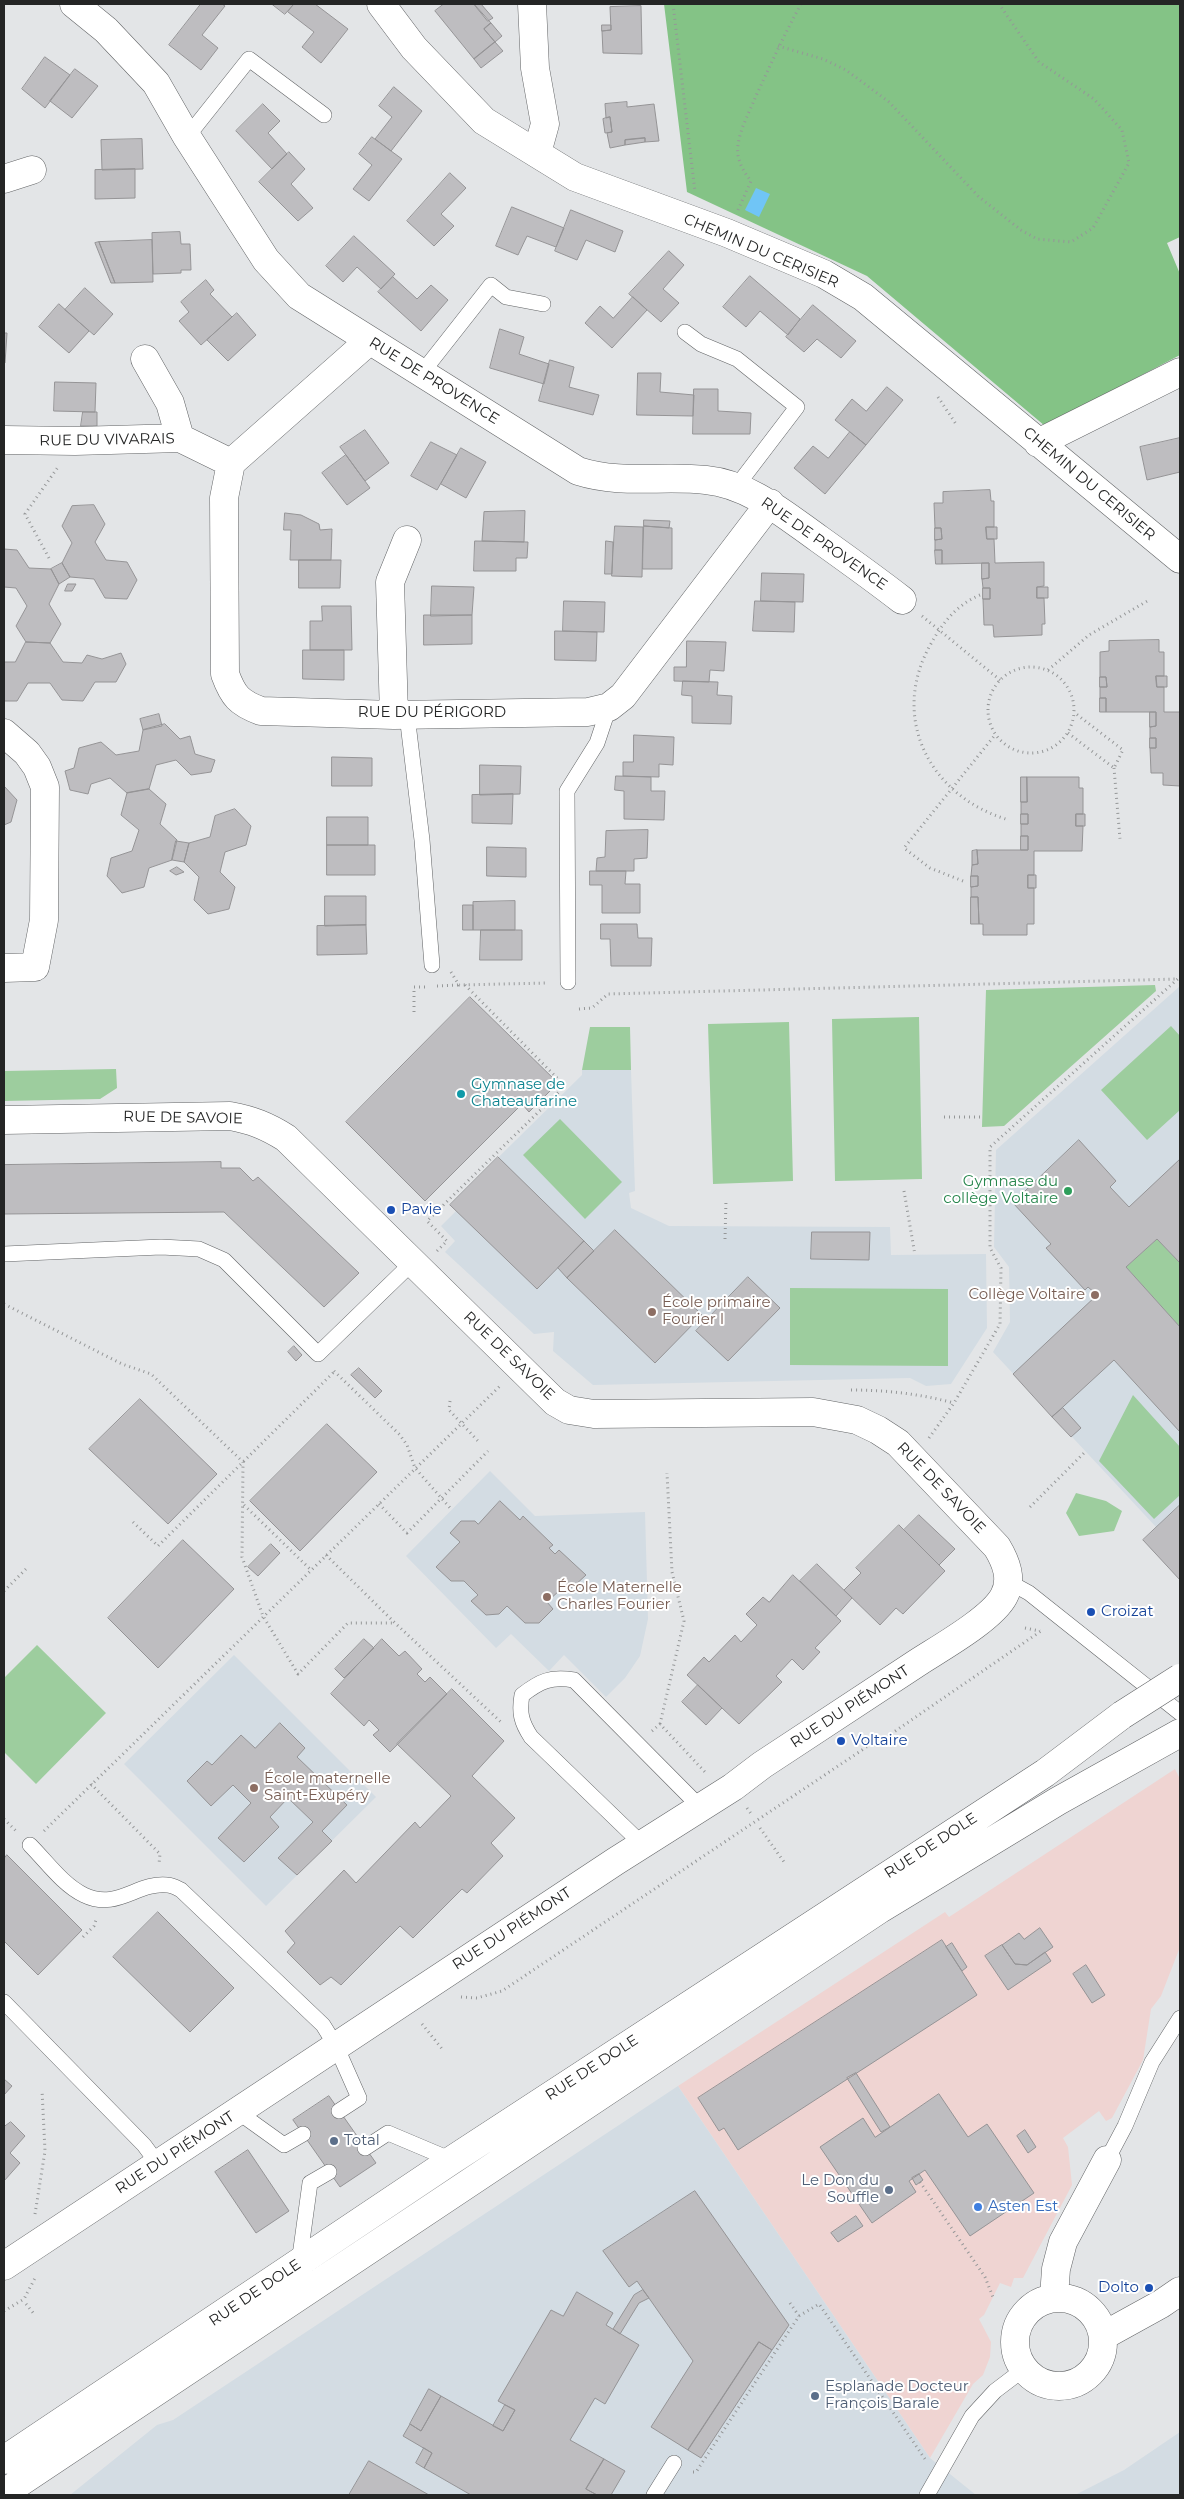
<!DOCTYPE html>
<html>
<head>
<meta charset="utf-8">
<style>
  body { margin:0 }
  #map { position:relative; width:1184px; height:2499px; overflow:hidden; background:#e3e5e7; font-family:Montserrat,sans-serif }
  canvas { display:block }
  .frame { position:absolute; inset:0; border:5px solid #242525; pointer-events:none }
</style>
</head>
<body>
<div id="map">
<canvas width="1184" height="2499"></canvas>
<div class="frame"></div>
</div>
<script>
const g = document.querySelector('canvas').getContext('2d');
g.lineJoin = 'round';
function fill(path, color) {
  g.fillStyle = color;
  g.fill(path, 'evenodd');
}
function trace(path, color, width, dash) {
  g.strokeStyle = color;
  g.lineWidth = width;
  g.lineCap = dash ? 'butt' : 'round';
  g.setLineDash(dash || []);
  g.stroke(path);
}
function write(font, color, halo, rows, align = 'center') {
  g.font = font + ' Montserrat,sans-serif';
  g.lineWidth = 4;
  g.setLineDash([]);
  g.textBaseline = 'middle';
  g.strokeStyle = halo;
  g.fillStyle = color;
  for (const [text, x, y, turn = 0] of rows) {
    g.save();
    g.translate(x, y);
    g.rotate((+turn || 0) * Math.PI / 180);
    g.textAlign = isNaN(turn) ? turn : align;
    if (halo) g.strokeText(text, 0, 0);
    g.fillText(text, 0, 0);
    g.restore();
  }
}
fill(new Path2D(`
  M1175,1769L1180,1779V1947L1161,1996L1151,2009L1143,2060L1112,2118L1106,2121L1099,2111L1063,2138L1068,2147L1072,2185L1023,2278H1014L1011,2287L1000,2283L984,2315L979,2319L991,2342L990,2357L983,2375L973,2384L930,2458L678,2086L945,1912L949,1917Z`), '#efd4d2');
fill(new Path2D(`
  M1180,986V1580L1143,1540L1156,1527L993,1352L1010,1322L1009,1267L994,1247L996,1150Z
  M582,1070H631L635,1191L629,1193L631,1208L669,1226L890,1227L891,1255L986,1254L987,1328L951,1384L926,1386L910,1378L593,1385L553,1351L554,1332L534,1334L445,1252L455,1241L441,1226L456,1211L450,1205L582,1075Z
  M490,1471L535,1516L645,1512L648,1619L640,1656L625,1678L606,1697L564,1655L549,1671L511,1634L496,1648L406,1556Z
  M234,1655L376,1797L266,1906L124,1764Z
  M678,2086L930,2458L976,2495H70L157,2425L173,2420Z
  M1180,2432V2495H1075L1124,2470Z`), '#d3dce3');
fill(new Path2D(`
  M1155,985L1156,991L1004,1126L982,1127L986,990Z
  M919,1017L922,1179L835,1181L832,1019Z
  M789,1022L793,1181L713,1184L708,1024Z
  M1171,1026L1180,1036V1110L1147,1140L1101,1090Z
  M590,1027H630L631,1070H582Z
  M116,1069L117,1088L100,1099L4,1101V1071Z
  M560,1119L622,1182L585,1219L523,1155Z
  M1157,1239L1180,1263V1327L1126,1267Z
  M790,1288L948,1289V1366L790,1365Z
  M1133,1395L1180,1447V1495L1154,1519L1099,1461Z
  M1076,1493L1106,1501L1122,1511L1114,1531L1079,1536L1066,1513Z
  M37,1645L106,1713L36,1784L4,1752V1678Z`), '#9dcd9e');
fill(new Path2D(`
  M664,4H1180V237L1167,243L1180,274V355L1045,426L867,276L687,192Z`), '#84c386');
fill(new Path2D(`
  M756,188L770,194L759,217L745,210Z`), '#70c5f6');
const building = new Path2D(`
  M201,4H222L225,6L202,35L218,48L201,70L169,45Z
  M272,4H294L285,14Z
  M294,4H315L348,29L321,63L302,47L314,32L288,12Z
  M444,4H474L491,23L484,29L495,42L474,59L435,11Z
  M474,4H481L493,18L488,21Z
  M641,6L642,54L603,53L602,31L611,30L610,7Z
  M491,23L502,36L495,42L484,29Z
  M602,25H611V30L602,31Z
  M495,42L503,51L481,68L474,59Z
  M45,57L70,75L45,108L22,89Z
  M75,69L98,86L72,118L50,101Z
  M394,87L422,111L391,151L375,139L392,117L379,106Z
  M627,102V107L654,104L659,141L645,142V138L625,140V145L610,148L607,133L612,132L610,117L606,118L605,104Z
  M263,104L280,121L268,133L287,154L272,169L236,131Z
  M610,117L612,132L605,133L603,119Z
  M372,137L402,159L369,201L353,189L372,165L359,154Z
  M645,138V142L625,145V140Z
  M142,139L143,169L102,170L101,140Z
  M289,152L305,169L291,184L313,208L298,221L259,182Z
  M135,169V198L95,199V170Z
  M450,173L466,188L441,214L454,226L434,246L407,221Z
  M512,207L564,228L556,247L527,236L518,255L496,246Z
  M571,210L623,231L615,252L586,240L577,260L555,251Z
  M180,232L181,244H190L191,270H181V273L153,274L152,233Z
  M354,236L395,274L381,289L357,267L343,282L326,266Z
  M152,240L153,282L115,283L99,242Z
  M99,242L115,283H111L95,243Z
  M669,251L684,265L663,289L679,303L661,322L629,294Z
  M750,276L800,319L788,335L760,311L746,327L723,307Z
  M393,277L417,299L431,285L448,300L421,331L378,292Z
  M206,280L214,290L210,294L232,317L201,345L179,321L189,312L181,302Z
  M85,288L113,314L94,335L65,310Z
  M633,297L647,310L612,348L585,323L600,306L613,318Z
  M59,304L89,331L69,353L39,327Z
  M813,305L856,341L841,358L817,339L804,352L786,337Z
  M237,313L256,335L228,361L207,340Z
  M500,329L524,337L519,354L549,364L544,384L490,368Z
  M4,333H7L5,363H4Z
  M550,360L574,367L569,387L599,395L593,415L539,401Z
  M638,373H661L660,392L694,395L693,416L637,415Z
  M55,382L96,383L95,412L54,411Z
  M887,387L903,400L866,445L835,420L852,399L866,411Z
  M694,389H718V411L751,413L750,434H693Z
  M83,412H97V426H81Z
  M365,430L389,463L365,481L340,447Z
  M850,432L866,445L825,494L794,468L813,446L828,458Z
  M1180,438V472L1147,480L1140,447Z
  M431,442L457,455L437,490L411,476Z
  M461,448L486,462L466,498L441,484Z
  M346,455L370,488L347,505L322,473Z
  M990,490L991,501H994V527H986L987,539H994L995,563L1044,562V586L1037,587V598H1044L1045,624H1042V635L994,637L993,625H984L983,599H990V588H983L982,579L989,578V563L942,564V550H935V540L942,539L941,528H935L934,503H943V492Z
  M94,505L105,524L95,542L106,560L127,562L137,580L127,599L105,598L94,579L70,577L62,563L72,543L62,526L72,506Z
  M525,511L524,542L482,541L484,512Z
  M285,513L301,515L319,524L320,530L332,529L331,560H290L291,530H284Z
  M644,520L670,521L669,528L644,526Z
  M615,526L643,527L642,577L612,576Z
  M644,526L672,528V569H643Z
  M986,527H997V539H987Z
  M935,528H941L942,539L935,540Z
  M475,541L528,542L527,558H516V571H474Z
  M606,541L613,542L612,574H605Z
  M4,549L17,550L29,568L51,569L59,584L49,604L61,624L50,643L26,642L16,626L27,606L16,588L4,587Z
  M935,550H942V564H936Z
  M299,560H341L340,588H299Z
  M62,563L70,577L59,584L51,569Z
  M982,563H989V578L982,579Z
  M762,573L804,574L803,602L761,601Z
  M68,584H76L72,591H65Z
  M432,586L474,587L472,615L431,616Z
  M1037,587H1048V598H1037Z
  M983,588H990V599H983Z
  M564,601L605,602L604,632L563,631Z
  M755,601L795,602L794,632L753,631Z
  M322,606H351L352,650H310V621H322Z
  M424,615H472V644L424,645Z
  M555,631L597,632L596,661L555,660Z
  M1159,640V652H1164V676H1156L1157,687H1164V712H1180V786L1163,785V773H1151L1150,748H1156V738H1150V727L1156,726V712H1106V698H1100V687H1107L1106,677H1100V652L1109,651V641Z
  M687,641L726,642L724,671L710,670L709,682L674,681V667H686Z
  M26,642L50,643L63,662L82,663L87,655L102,659L121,653L126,664L116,682H95L83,701L62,700L50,683H28L17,701H4V662H15Z
  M303,650H344V680L303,679Z
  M1156,676H1167V687H1157Z
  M1100,677H1106L1107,687H1100Z
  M683,681L718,682L717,695L732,696L731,724L692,723V696L682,695Z
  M1100,698H1106V712H1100Z
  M1150,712H1156V726L1150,727Z
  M159,714L162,726L143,730L140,719Z
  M165,724L180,739L190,736L195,754L215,760L211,772L191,775L176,760L156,765L149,789L127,793L110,778L91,784L88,794L70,790L65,771L74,768L79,748L101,742L116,755L139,751L143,730Z
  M634,735L674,737L673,765L659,764V777L623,776V762H633Z
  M1150,738H1156V748H1150Z
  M332,757L372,758V786H332Z
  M480,765L521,766L520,794L480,795Z
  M616,776L651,777V791H665L664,820L624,819V791L615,790Z
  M1021,777H1027V802H1021Z
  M1027,777H1079V788H1083V814H1076V826H1083L1082,851H1034V875H1028V888H1034V924H1027V935H983V924H979L978,897H971V887L978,886V876H971L972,865L978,864L977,850H1028V836H1021V824H1028V814H1021V802H1027Z
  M4,786L17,800L11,822L4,825Z
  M149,789L166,804L160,824L177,840L172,860L149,868L144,887L122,893L107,876L111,858L132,851L139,830L121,815L127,793Z
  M513,794L512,824L472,823V795Z
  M235,809L251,826L246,845L225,852L220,872L235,887L229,909L208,914L194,900L199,877L184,862L189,843L210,837L215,816Z
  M1021,814H1028V824H1021Z
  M1076,814H1085V826H1076Z
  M327,817H368V845H327Z
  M648,830L647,858L634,859V871H596L597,858L605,857L606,831Z
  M1021,836H1028V850H1021Z
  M176,841L189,843L184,862L172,860Z
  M327,845H375V875H327Z
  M487,847L526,848V877L487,876Z
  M977,850L978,864L972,865V851Z
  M177,867L184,872L176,875L170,871Z
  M590,871H626L625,884H640V913H602V885H590Z
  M1028,875H1036V888H1028Z
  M971,876H978V886L971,887Z
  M325,896H366V925L325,926Z
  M971,897H978L979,924H971Z
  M515,901V930H473V902Z
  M463,905H473V930H463Z
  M601,924H637L638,938H652L651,966H611L610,939H601Z
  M366,925L367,954L317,955V926Z
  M481,930H522V960H480Z
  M470,997L558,1083L529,1112L522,1104L425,1201L346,1122Z
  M1079,1140L1116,1181L1110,1187L1129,1207L1180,1159V1263L1157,1239L1126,1267L1180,1327V1432L1114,1360L1052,1417L1013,1374L1097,1295L1088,1287L1085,1290L1046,1248L1051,1244L1013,1203Z
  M498,1157L584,1241L537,1289L450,1205Z
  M221,1162V1168H240L253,1181L258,1177L359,1273L324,1307L224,1212L4,1214V1165Z
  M615,1230L702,1315L655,1363L567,1278Z
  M812,1232H870L869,1260L811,1259Z
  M584,1241L594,1251L567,1278L558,1268Z
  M748,1277L780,1308L728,1361L696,1331Z
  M294,1346L302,1355L296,1361L288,1352Z
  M359,1368L382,1391L375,1398L351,1375Z
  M140,1399L217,1474L168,1524L89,1449Z
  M1063,1408L1081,1428L1071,1437L1052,1417Z
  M327,1424L377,1472L300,1551L250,1501Z
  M500,1501L520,1520L523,1516L553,1545L549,1548L555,1554L559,1550L586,1575L573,1587L561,1589L547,1602L553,1609L539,1623H525L507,1606L499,1614L486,1615L471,1601L478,1595L464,1581H451L436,1567L460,1542L450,1533L461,1521H475L478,1524Z
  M1180,1505V1580L1143,1540Z
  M919,1515L955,1549L939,1565L904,1530Z
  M899,1525L945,1571L903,1614L896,1608L880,1625L844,1590L861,1573L856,1568Z
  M183,1540L234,1589L158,1668L108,1618Z
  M271,1544L280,1553L258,1576L248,1567Z
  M817,1564L852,1598L836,1616L800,1581Z
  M793,1575L841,1621L815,1648L820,1652L803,1670L792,1659L776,1676L782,1682L739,1724L687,1675L704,1657L709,1662L735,1635L741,1642L757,1625L746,1614L763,1597L769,1602Z
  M364,1639L374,1648L344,1678L335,1669Z
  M382,1639L399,1656L405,1651L422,1669L417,1674L425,1682L430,1677L447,1694L390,1752L373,1735L379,1730L369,1720L364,1726L331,1694Z
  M698,1685L722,1708L706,1725L682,1702Z
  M452,1689L504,1741L472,1776L515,1818L491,1843L503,1856L467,1893L462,1889L413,1938L400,1926L341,1985L331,1977L320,1985L287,1952L295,1943L285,1931L344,1870L356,1883L415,1822L420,1828L451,1796L397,1744Z
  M280,1723L305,1748L297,1757L347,1805L322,1831L332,1841L297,1875L278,1858L313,1822L288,1798L270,1817L279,1827L244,1862L218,1838L251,1803L233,1785L211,1806L187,1781L207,1761L212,1765L241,1735L255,1748Z
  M7,1855L82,1930L38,1975L4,1941V1859Z
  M158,1912L234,1988L190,2032L113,1957Z
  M1040,1928L1053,1947L1027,1965L1015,1964L1002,1945L1019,1933L1024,1939Z
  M942,1940L977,1995L738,2150L724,2128L719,2131L698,2098Z
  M952,1943L967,1967L962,1971L946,1947Z
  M1002,1945L1015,1964L1027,1965L1045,1952L1051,1961L1008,1990L985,1956Z
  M1086,1965L1105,1995L1092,2003L1073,1974Z
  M856,2073L890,2127L881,2132L847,2078Z
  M4,2079L12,2086L4,2095Z
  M939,2094L968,2137L987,2124L1034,2193L970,2236L925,2170L909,2181L916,2192L872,2223L820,2147L863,2118L875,2137Z
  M329,2096L376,2163L340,2187L293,2120Z
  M11,2122L25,2136L10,2153L20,2163L4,2181V2127Z
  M1025,2130L1036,2147L1028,2153L1017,2136Z
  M248,2150L289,2211L256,2233L215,2172Z
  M919,2174L923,2180L916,2185L912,2178Z
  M695,2191L789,2325L772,2350L759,2342L688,2450L651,2427L693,2361L637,2281L629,2287L603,2251Z
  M856,2216L863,2226L838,2242L831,2233Z
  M643,2290L649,2298L639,2303L620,2334L613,2329L634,2295Z
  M577,2292L613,2313L606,2325L639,2345L605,2404L595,2398L570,2440L604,2459L586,2489L597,2495H471L424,2468L432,2453L403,2436L410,2424L421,2431L441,2396L503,2431L515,2410L498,2401L551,2310L563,2316Z
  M759,2342L772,2350L701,2458L688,2450Z
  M429,2389L441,2396L421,2431L410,2424Z
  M505,2405L515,2410L503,2431L493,2426Z
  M424,2448L432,2453L424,2468L416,2463Z
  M604,2459L625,2471L611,2495H597L586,2489Z
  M369,2461L429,2495H349Z`);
fill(building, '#bebdc0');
trace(building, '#959496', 1);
const lane = new Path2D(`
  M187,137L249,59L324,115
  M685,332L701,344L737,359L797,407L736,487
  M421,374L491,285L506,297L543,304
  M407,715L422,840L432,965
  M568,982L567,791L597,743L609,707
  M4,1254L161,1247L199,1249L224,1260L318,1354L412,1263
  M1009,1582L1029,1593L1180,1713
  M642,1844L531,1737C521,1722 519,1712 522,1695C540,1681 551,1676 574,1680L699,1806
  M30,1845C46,1861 63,1885 84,1895C117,1911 137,1882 167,1885C172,1885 177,1888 181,1890L323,2025L336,2046L359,2098L339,2111
  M4,2002L144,2145L158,2164
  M238,2112L284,2145L303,2134
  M365,2148L388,2133L452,2160
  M1107,2160L1125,2126L1152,2062L1180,2018
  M299,2263L310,2183L329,2172
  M654,2495L674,2463
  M927,2495L972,2416L995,2391L1024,2369`);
const street = new Path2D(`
  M74,4L106,30L156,83L187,137L266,260L299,296L578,471C622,485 662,475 706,480C749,484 785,515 819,539C847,559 875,579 902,600
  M381,4L414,48L484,121L575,177L727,233L824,274L863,297L1180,559
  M532,4L535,68L545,124L537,153
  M4,179L32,170
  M145,359L170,403L180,438
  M4,440L75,441L180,438L231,463L369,341
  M1038,443L1180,372
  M231,463L224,498L225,674C233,696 239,703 261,711L394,715L588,712L609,707L623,696L770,503
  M394,715L390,582L407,540
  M4,733L27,753L37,767L45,787L44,920L35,967L4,968
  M4,1120L230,1116C252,1120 267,1126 286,1138L555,1402L569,1410L594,1414L813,1412L857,1420L878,1430L898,1443L997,1547C1006,1562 1013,1579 1004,1596C992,1619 940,1648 917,1663C866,1697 814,1731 762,1765L733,1787L616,1861L4,2266
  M1054,2297L1056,2269L1063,2242L1107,2160
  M1015 2342a44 44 0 1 1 88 0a44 44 0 1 1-88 0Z
  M1103,2336L1161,2304L1180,2291`);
const primary = new Path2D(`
  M4,2460L452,2160L1045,1773L1122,1715
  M4,2493L880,1909L1058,1801L1180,1733`);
trace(lane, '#626466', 16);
trace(street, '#626466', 29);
trace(primary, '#626466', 29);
trace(new Path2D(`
  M673,4L695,192
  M778,46L823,59L846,70L889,102L979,197L1021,230L1037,239L1071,242L1093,228L1129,163L1122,130L1094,99L1039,62L999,4
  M738,210L751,181C743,171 736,159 738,145C740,129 749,113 755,98C770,66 784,35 801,4
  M938,397L956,424
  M49,558L25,514L58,467
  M980,595C958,604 943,622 932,642C888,716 929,797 1009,820
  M922,616L1000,680
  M988 710a43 43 0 1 1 86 0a43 43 0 1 1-86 0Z
  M1048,670L1089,635L1149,600
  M1068,733L1114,768L1123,750L1075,713
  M1114,768L1120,839
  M963,881L930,868L904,848L995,735
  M451,972L459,985L547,983
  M465,985L565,1086
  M437,986L459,985
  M579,1009L592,1008L608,994L1178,979
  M414,1012V987H429
  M944,1117H982
  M904,1191L915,1255
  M725,1239L726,1200
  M437,1251L447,1241L427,1221L563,1088
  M4,1304L122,1364L151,1374L243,1462L242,1557L263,1616L298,1674L348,1623H395
  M334,1371L400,1435L407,1445L415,1468L452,1510
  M851,1390C887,1390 920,1394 954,1403
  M450,1401L449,1410L478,1441
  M929,1438L954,1403L1000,1324L1001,1268L990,1248V1147L1180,977
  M379,1504L407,1533L488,1451
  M244,1505L311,1570
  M1030,1507L1085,1452
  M133,1522L158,1546L335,1371
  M326,1555L395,1623L502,1723
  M4,1591L27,1568
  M1025,1628L1040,1631
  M660,1724L684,1621L672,1572L667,1473
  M652,1731L660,1724L705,1772
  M891,1734L1041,1631
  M91,1784L160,1854L159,1864
  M747,1808L752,1815
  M4,1819L16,1831
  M760,1828L784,1862
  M44,1831L501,1385
  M83,1937L94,1926L96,1920
  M461,1997L477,1998L502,1991L868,1746
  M422,2024L443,2050
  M920,2182L985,2277L993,2297
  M35,2214L45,2151L42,2090
  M790,2303L799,2316
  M26,2304L34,2314
  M4,2311L24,2299L35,2278
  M693,2472H696L799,2316L819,2304L925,2459`), '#959798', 3, [1, 4]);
trace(lane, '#fff', 15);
trace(street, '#fff', 28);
trace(primary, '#fff', 28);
const primaryBridge = new Path2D(`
  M1122,1715L1180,1678`);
trace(primaryBridge, '#626466', 29, []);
trace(primaryBridge, '#fff', 28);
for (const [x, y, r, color] of [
  [461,1094,5,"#0f9aa8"],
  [1068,1191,5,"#2e9e5b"],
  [391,1210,5,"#1a4fb4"],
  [1095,1295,5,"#8d6e63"],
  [652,1312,5,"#8d6e63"],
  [547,1597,5,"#8d6e63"],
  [1091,1612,5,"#1a4fb4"],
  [841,1741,5,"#1a4fb4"],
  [254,1788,5,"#8d6e63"],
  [334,2141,5,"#5c6f8a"],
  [889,2190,5,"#5c6f8a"],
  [978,2207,5,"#3f7fe0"],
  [1149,2288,5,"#1a4fb4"],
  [815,2396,5,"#5c6f8a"]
]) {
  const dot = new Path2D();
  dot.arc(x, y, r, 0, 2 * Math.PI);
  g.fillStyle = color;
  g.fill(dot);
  trace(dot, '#fff', 2);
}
write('15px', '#242525', '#fff', [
  ["CHEMIN DU CERISIER",761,251,23],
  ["RUE DE PROVENCE",434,381,32],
  ["RUE DU VIVARAIS",107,440,-1],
  ["CHEMIN DU CERISIER",1089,484,40],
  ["RUE DE PROVENCE",824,544,35],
  ["RUE DU PÉRIGORD",432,713],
  ["RUE DE SAVOIE",183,1118,1],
  ["RUE DE SAVOIE",509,1356,44],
  ["RUE DE SAVOIE",941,1488,46],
  ["RUE DU PIÉMONT",850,1707,-33],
  ["RUE DE DOLE",931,1846,-33],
  ["RUE DU PIÉMONT",512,1929,-33],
  ["RUE DE DOLE",592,2068,-33],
  ["RUE DU PIÉMONT",175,2153,-33],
  ["RUE DE DOLE",255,2293,-34]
]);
write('15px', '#0d838f', '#fff', [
  ["Gymnase de",471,1085],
  ["Chateaufarine",471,1102]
], 'left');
write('15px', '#27864d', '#fff', [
  ["Gymnase du",1058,1182],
  ["collège Voltaire",1058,1199]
], 'right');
write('15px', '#164399', '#fff', [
  ["Pavie",401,1210],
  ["Croizat",1101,1612],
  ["Voltaire",851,1741],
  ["Dolto",1139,2288,"right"]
], 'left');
write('15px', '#785e54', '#fff', [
  ["Collège Voltaire",1085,1295,"right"],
  ["École primaire",662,1303],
  ["Fourier I",662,1320],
  ["École Maternelle",557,1588],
  ["Charles Fourier",557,1605],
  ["École maternelle",264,1779],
  ["Saint-Exupéry",264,1796]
], 'left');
write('15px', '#4e5e75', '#fff', [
  ["Total",344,2141],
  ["Le Don du",879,2181,"right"],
  ["Souffle",879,2198,"right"],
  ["Esplanade Docteur",825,2387],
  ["François Barale",825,2404]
], 'left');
write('15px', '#366cbe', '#fff', [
  ["Asten Est",988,2207]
], 'left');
</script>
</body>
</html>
